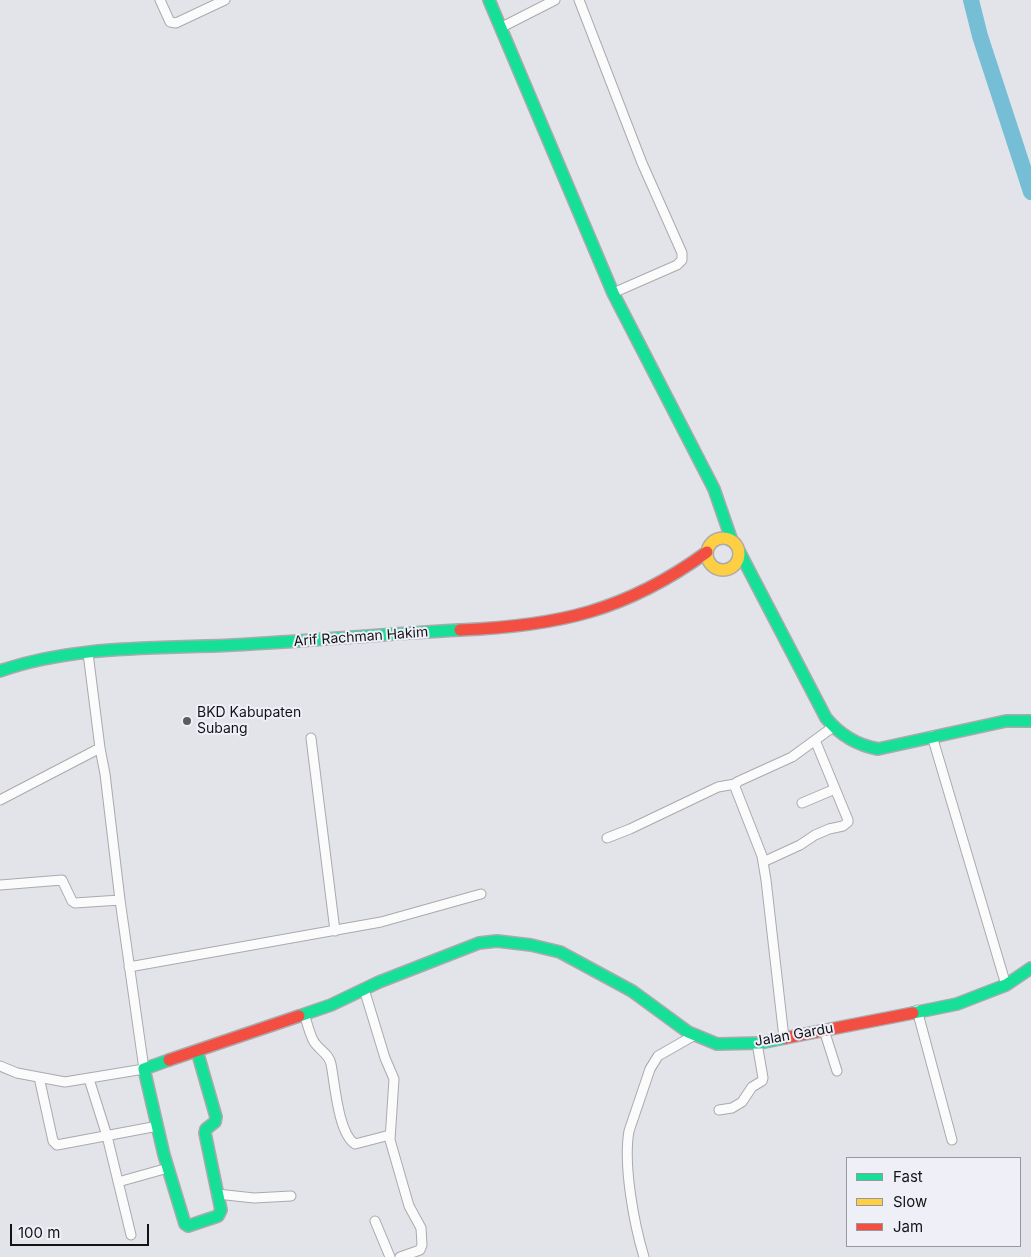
<!DOCTYPE html>
<html>
<head>
<meta charset="utf-8">
<style>
  body { margin:0 }
  #map { position:relative; width:1031px; height:1257px; overflow:hidden; background:#e3e4e9; font-family:Inter,sans-serif }
  canvas { display:block }
  .legend { position:absolute; left:846px; top:1157px; width:175px; height:90px; box-sizing:border-box; background:#efeff8; border:1px solid #97979e; margin:0; padding:6px 9px; list-style:none; font-size:15px; color:#131316 }
  .legend li { display:flex; align-items:center; gap:10px; height:25px }
  .legend b { width:25px; border:1px solid #97979e }
  .scale { position:absolute; left:10px; top:1224px; width:139px; height:22px; box-sizing:border-box; border:2px solid #131316; border-top:0; padding-left:6px; font-size:15px; line-height:18px; white-space:nowrap; color:#131316; -webkit-text-stroke:4px #efeff8; paint-order:stroke }
</style>
</head>
<body>
<div id="map">
<canvas width="1031" height="1257"></canvas>
<ul class="legend">
<li><b style="height:6px;background:#16e098"></b>Fast</li>
<li><b style="height:6px;background:#ffcf43"></b>Slow</li>
<li><b style="height:6px;background:#f24e42"></b>Jam</li>
</ul>
<div class="scale">100 m</div>
</div>
<script>
const g = document.querySelector('canvas').getContext('2d');
g.lineJoin = 'round';
function trace(path, color, width, dash) {
  g.strokeStyle = color;
  g.lineWidth = width;
  g.lineCap = dash ? 'butt' : 'round';
  g.setLineDash(dash || []);
  g.stroke(path);
}
function write(font, color, halo, rows, align = 'center') {
  g.font = font + ' Inter,sans-serif';
  g.lineWidth = 4;
  g.setLineDash([]);
  g.textBaseline = 'middle';
  g.strokeStyle = halo;
  g.fillStyle = color;
  for (const [text, x, y, turn = 0] of rows) {
    g.save();
    g.translate(x, y);
    g.rotate((+turn || 0) * Math.PI / 180);
    g.textAlign = isNaN(turn) ? turn : align;
    if (halo) g.strokeText(text, 0, 0);
    g.fillText(text, 0, 0);
    g.restore();
  }
}
trace(new Path2D(`
  M971,0L980,36L1031,192`), '#76bed5', 16);
const street = new Path2D(`
  M160,0L170,22L176,23L225,0
  M579,0L642,163L682,253V260L677,265L613,293
  M502,27L555,0
  M932,736L1006,985
  M311,738L335,931
  M0,800L100,748
  M802,803L835,789
  M607,838L630,829L718,787L735,784
  M763,862L800,845L815,835L829,829L843,826L848,822V820L815,740
  M0,885L62,880L72,901L75,903L120,900
  M129,967L381,922L481,894
  M364,989L385,1058L394,1079L390,1140L409,1206L421,1228L422,1245L420,1250L400,1257
  M917,1010L952,1140
  M304,1014C307,1022 309,1032 313,1040C318,1050 329,1053 331,1064C335,1084 338,1133 355,1144L390,1135
  M824,1030L837,1071
  M784,1038L766,880L762,856L735,787L737,782L792,757L833,727
  M0,1066L17,1073L65,1082L144,1069L120,900L105,774L100,748L88,653
  M39,1077L53,1141L57,1145L158,1126
  M89,1079L107,1136L131,1235
  M719,1110L732,1108L742,1102L752,1087L762,1081L763,1078L757,1043
  M118,1182L168,1168
  M217,1194L254,1198L291,1196
  M375,1221L390,1257
  M644,1257C634,1224 623,1165 629,1131L650,1069L658,1056L693,1036`);
const fast = new Path2D(`
  M489,0L613,293L714,489L732,541
  M739,551L826,718C840,735 856,745 878,749L1006,721H1031
  M0,671C74,645 155,649 233,645C309,641 384,634 460,630
  M913,1013L957,1004L1006,985L1031,968
  M299,1016L331,1005L379,982L479,943L497,941L531,945L560,952L632,991L688,1032L717,1044L760,1043L785,1038
  M169,1060L144,1069L164,1155L185,1224L188,1226L218,1216L221,1210L205,1133L206,1129L215,1122L216,1117L197,1051`);
const slow = new Path2D(`
  M707 554a16 16 0 1 1 32 0a16 16 0 1 1-32 0Z`);
const jam = new Path2D(`
  M460,630C558,626 626,611 707,552
  M785,1038L913,1013
  M169,1060L299,1016`);
trace(street, '#a9aaad', 11);
trace(fast, '#a9aaad', 14);
trace(slow, '#a9aaad', 14);
trace(jam, '#a9aaad', 14);
trace(street, '#fbfbfc', 9);
trace(fast, '#16e098', 11);
trace(slow, '#ffcf43', 11);
trace(jam, '#f24e42', 11);
for (const [x, y, r, color] of [
  [187,721,5,"#5c5c60"]
]) {
  const dot = new Path2D();
  dot.arc(x, y, r, 0, 2 * Math.PI);
  g.fillStyle = color;
  g.fill(dot);
  trace(dot, '#efeff8', 2);
}
write('14px', '#131316', '#efeff8', [
  ["Arif Rachman Hakim",361,637,-4],
  ["Jalan Gardu",794,1035,-10]
]);
write('14px', '#131316', '#efeff8', [
  ["BKD Kabupaten",197,713],
  ["Subang",197,729]
], 'left');
</script>
</body>
</html>
